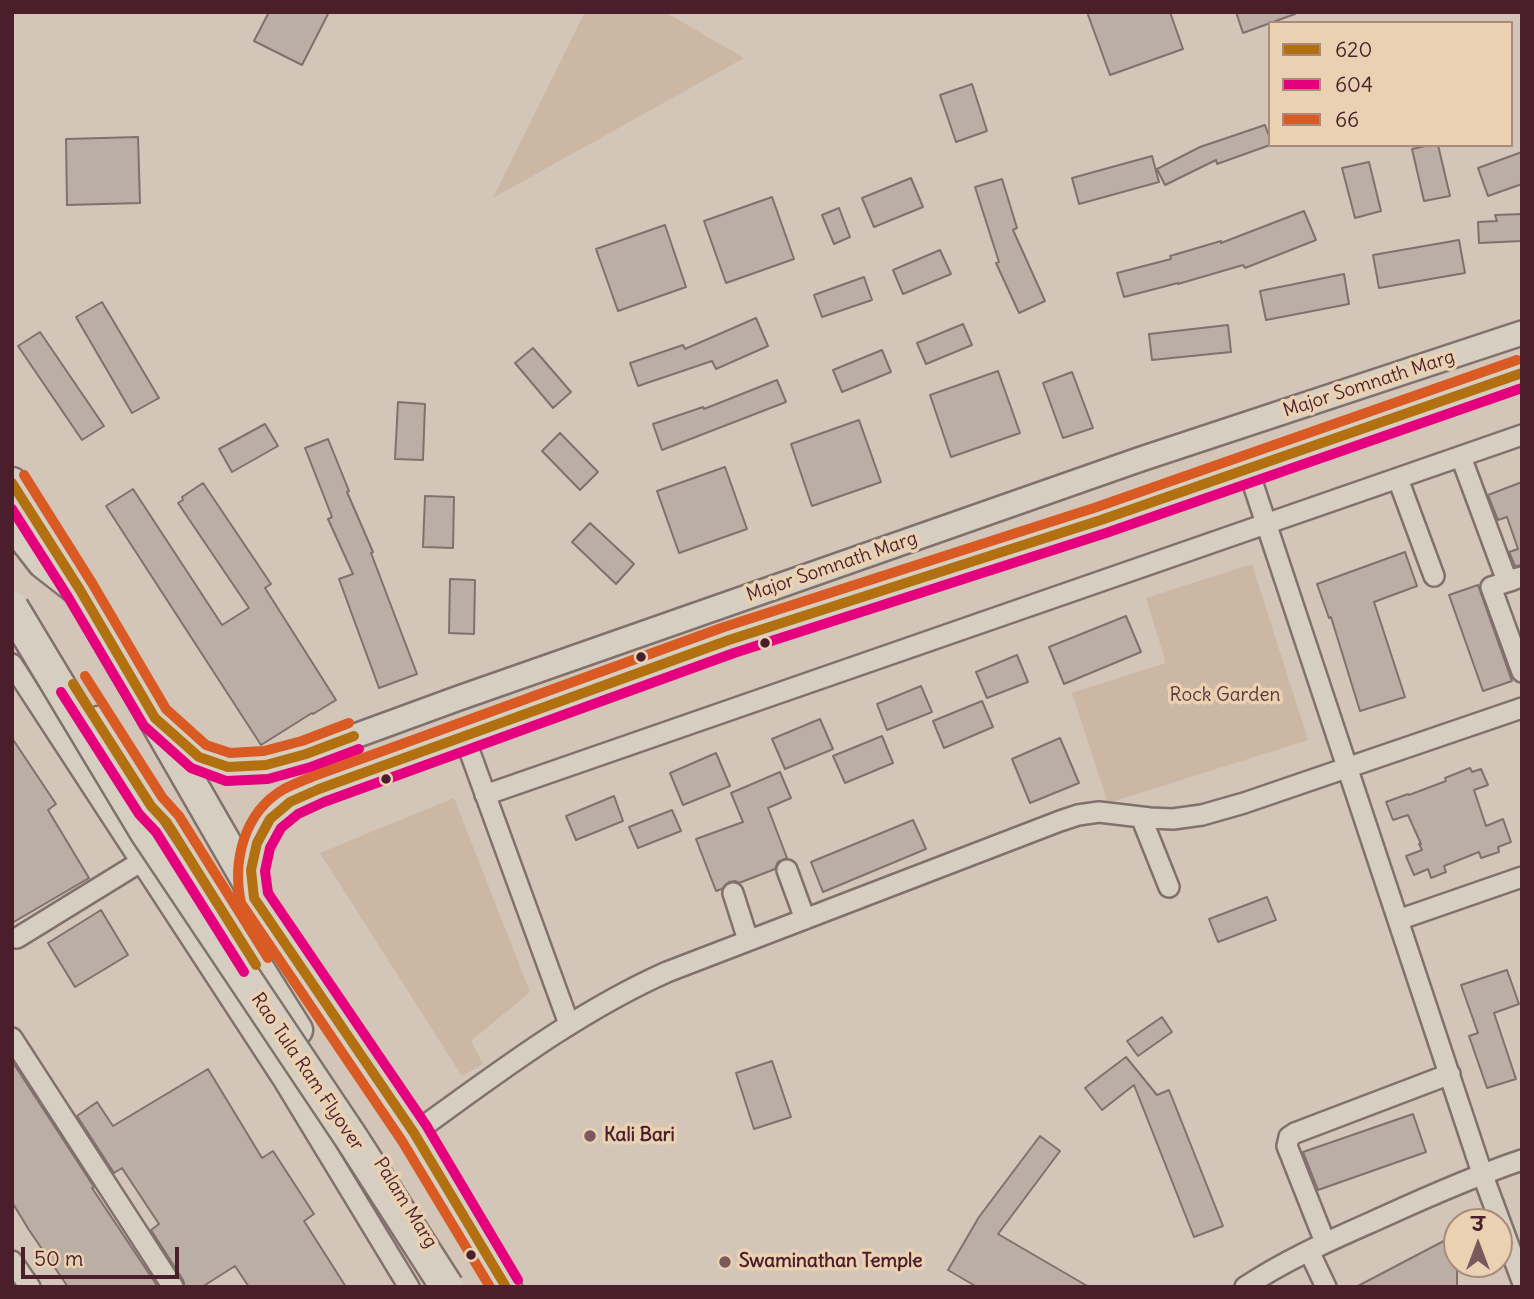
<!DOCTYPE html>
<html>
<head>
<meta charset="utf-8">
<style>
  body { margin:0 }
  #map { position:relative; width:1534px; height:1299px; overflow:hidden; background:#d3c5b7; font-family:Delius,"Playpen Sans Deva",sans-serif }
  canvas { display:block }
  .frame { position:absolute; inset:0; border:14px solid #4a1f2b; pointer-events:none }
  .legend { position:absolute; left:1268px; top:21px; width:245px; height:126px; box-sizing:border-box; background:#ead1b2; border:2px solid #aa8a7c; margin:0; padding:9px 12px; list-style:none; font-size:21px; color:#4a1f2b }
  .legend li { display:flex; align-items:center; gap:14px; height:35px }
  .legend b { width:35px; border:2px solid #aa8a7c }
  .north { position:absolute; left:1443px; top:1208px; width:70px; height:70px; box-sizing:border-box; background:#ead1b2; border:2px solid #aa8a7c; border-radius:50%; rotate:0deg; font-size:19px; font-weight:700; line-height:28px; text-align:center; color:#4a1f2b }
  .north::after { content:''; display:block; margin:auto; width:24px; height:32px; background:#7a595c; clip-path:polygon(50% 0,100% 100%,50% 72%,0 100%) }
  .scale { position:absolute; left:21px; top:1247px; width:158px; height:32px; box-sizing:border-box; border:4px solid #4a1f2b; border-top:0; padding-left:9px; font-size:21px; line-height:24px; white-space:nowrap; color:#4a1f2b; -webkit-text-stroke:5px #ead1b2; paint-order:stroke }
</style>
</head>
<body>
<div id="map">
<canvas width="1534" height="1299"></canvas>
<div class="frame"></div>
<ul class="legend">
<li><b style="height:9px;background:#b27011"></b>620</li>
<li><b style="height:9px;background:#e5007d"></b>604</li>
<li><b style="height:9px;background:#d95a23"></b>66</li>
</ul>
<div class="north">उ</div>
<div class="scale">50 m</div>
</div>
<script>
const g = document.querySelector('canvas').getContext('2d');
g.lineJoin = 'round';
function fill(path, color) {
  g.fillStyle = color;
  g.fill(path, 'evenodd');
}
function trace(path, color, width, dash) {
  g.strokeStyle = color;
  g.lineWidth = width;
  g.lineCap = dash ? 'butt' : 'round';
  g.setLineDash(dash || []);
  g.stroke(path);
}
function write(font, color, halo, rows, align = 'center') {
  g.font = font + ' Delius,sans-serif';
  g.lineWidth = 7;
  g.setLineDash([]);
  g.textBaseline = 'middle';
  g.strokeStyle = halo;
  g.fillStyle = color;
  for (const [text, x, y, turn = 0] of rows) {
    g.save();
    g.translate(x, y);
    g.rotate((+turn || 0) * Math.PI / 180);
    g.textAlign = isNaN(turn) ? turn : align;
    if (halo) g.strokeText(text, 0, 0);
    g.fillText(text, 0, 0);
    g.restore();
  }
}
fill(new Path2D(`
  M585,12H665L744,58L493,198Z
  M1252,564L1308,740L1108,803L1072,693L1166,663L1146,598Z
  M454,798L530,992L471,1041L483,1064L462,1076L320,853Z`), '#ccb6a4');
const building = new Path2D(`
  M269,12H329L302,65L254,41Z
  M1087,12H1170L1183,49L1110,75Z
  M1236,12H1294L1295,14L1243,33Z
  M972,84L987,131L956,142L940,95Z
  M1265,125L1270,139V145L1217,164L1216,160L1165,185L1157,169L1200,147Z
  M138,137L140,203L67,205L66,139Z
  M1430,145H1438L1450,196L1424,201L1412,149Z
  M1522,152V184L1488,196L1478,168Z
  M1152,156L1159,182L1079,204L1072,178Z
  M1369,162L1381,211L1355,218L1342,168Z
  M911,178L923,207L874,227L862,198Z
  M1002,179L1017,228L1013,230L1045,301L1019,313L996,263L999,262L975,187Z
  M772,197L794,259L726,283L704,221Z
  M839,208L850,237L834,244L822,215Z
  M1304,211L1316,240L1245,268L1243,265L1178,284V283L1124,297L1117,273L1171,259L1170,256L1221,241V243Z
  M1522,214V241L1479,243L1478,222L1497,221L1495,215Z
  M665,225L686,287L618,311L596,249Z
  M1459,240L1465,273L1379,288L1373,255Z
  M940,250L951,274L903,294L893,270Z
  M1344,274L1349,304L1266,320L1260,291Z
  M864,277L872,300L822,317L814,295Z
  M102,302L159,398L132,413L76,317Z
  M756,318L768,346L716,369L712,361L638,386L630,363L683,345L685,349Z
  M963,324L972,345L926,364L917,343Z
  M1228,325L1231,352L1152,360L1149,334Z
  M40,332L104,426L82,440L18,346Z
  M533,348L571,392L553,408L515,363Z
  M882,350L891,372L842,392L833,370Z
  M998,371L1020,433L951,457L930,395Z
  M1072,372L1093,428L1063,438L1043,383Z
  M777,380L786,402L662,450L653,424L703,407L704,409Z
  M398,402L425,404L423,460L395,459Z
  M859,420L881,482L812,506L791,444Z
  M265,424L278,446L232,472L219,449Z
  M560,433L598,472L580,490L542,451Z
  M328,439L349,491L347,492L373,552L371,553L417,674L379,688L339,579L353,574L328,519L332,517L305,448Z
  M725,467L747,529L679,553L657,491Z
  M1522,482V565L1515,566L1509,552L1518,549L1507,517L1498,520L1488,495Z
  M203,483L271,584L265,588L336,700L313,714L312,713L261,745L106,506L133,489L222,625L249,608L178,503L183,500L182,497Z
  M425,496L454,497L453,548L423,547Z
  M590,523L634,564L616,584L572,542Z
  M1405,552L1417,586L1374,602L1405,697L1360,711L1331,617L1329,618L1317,584Z
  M450,579L475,580L474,634L449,633Z
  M1478,585L1512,681L1483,691L1449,595Z
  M1126,616L1141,652L1064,684L1049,647Z
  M1017,655L1028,682L987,698L976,672Z
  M921,686L932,712L887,730L877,704Z
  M982,701L993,727L944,748L933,721Z
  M820,719L833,749L785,769L772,739Z
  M882,736L893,763L845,783L833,756Z
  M12,738L56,804L48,810L89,878L12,923Z
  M1060,738L1079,783L1030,803L1012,759Z
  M716,753L730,786L683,805L670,773Z
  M1470,768L1472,772L1481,769L1488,785L1474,790L1486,826L1503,819L1511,842L1498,847L1499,852L1481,858L1479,852L1444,866L1446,872L1431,878L1428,869L1414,875L1406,856L1422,850L1419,844H1421L1408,815L1393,820L1386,802L1408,794L1409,795L1446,781L1445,778Z
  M780,772L791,798L768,808L787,858L778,862L775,869L739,883L735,881L729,882L722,889L716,891L696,839L743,822L731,793Z
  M614,796L623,821L576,840L566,816Z
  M672,810L681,831L638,848L629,827Z
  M913,820L926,849L823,892L811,862Z
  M1267,897L1276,920L1218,942L1209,919Z
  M101,910L128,955L75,987L48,943Z
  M1507,970L1519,1004L1494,1013L1516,1079L1487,1088L1469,1036L1478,1033L1461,985Z
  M1162,1017L1172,1032L1138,1056L1127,1041Z
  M1126,1057L1157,1095L1169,1090L1223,1226L1194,1237L1134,1085L1102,1110L1085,1088Z
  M12,1061L94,1187L92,1188L158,1287H68L29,1230L12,1202Z
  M772,1061L791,1117L754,1129L736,1073Z
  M208,1069L262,1158L273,1151L314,1214L304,1221L346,1287H249L235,1266L202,1287H185L183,1280L151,1230L159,1224L122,1168L114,1173L77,1116L97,1102L113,1126Z
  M1413,1114L1426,1152L1318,1190L1303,1152Z
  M1040,1136L1060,1151L998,1234L1089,1287H977L948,1270L979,1217Z
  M1457,1234V1287H1356Z`);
fill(building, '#baaea5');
trace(building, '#80716d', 2);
const minor = new Path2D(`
  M1461,457L1507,581L1522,577
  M1248,469L1482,1173L1522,1281
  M1398,479L1434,576
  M1513,580L1491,587L1522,672
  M12,664L284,1081L409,1287
  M464,736L569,1024
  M485,795L1522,435
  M1141,817L1169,887
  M787,870L805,919
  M733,893L748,940
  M1398,920L1522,877
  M17,938L142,861
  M12,1038L173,1287
  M414,1133C495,1075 575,1013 667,972L1060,821L1078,815L1099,812L1150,818L1173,819L1202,815L1244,803L1522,708
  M1325,1242L1287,1146L1289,1137L1295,1133L1450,1074
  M1309,1251L1326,1287
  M12,1261L30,1287
  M1245,1287C1288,1258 1336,1238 1383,1217C1429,1196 1474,1176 1522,1160`);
const tertiary = new Path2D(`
  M165,727L199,757L228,767L266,765L306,754L459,698L1141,459L1522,333
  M253,891C250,855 257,825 288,803C297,797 309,794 319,789L729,640L1101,520L1522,373`);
const primary = new Path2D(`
  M12,483L80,590L248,882L254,898L414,1133L506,1287
  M98,722L151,806L167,823L297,1030`);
const trunk = new Path2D(`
  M12,521L44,562L80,590`);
trace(minor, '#80716d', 24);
trace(tertiary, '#80716d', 28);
trace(primary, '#80716d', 35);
trace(trunk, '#80716d', 37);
trace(minor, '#d7cec2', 19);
trace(tertiary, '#d7cec2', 23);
trace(primary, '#d7cec2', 30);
trace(trunk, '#d7cec2', 32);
const trunkBridge = new Path2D(`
  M12,608L146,831L352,1139L447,1287`);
trace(trunkBridge, '#80716d', 37, []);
trace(trunkBridge, '#d7cec2', 32);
trace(new Path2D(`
  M12,483L80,590L155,718L199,757L228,767L266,765L306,754L354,736
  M73,684L151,806L167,823L256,965
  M506,1287L414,1133L254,898L251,870L257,843L270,819L290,802L319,789L729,640L1101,520L1522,373`), '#b27011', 10);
trace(new Path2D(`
  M12,509L68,597L144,726L191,768L226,781L268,779L311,767L359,749
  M61,692L139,814L156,832L244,972
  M518,1280L426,1125L268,893L265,871L270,848L281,828L298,814L324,802L734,653L1106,533L1522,388`), '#e5007d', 10);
trace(new Path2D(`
  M24,475L92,583L166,709L206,745L230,753L264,751L302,741L349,723
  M85,676L162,797L179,816L268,958
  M490,1287L402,1141L241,903C232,861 244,812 284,789C294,784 304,780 314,776L724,627L1097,507L1517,360`), '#d95a23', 10);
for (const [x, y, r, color] of [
  [765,643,6,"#4a1f2b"],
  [641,657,6,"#4a1f2b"],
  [386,779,6,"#4a1f2b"],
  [590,1136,7,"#7a595c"],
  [471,1255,6,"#4a1f2b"],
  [725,1262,7,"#7a595c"]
]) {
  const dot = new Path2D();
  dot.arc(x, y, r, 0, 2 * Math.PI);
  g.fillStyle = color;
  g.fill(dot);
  trace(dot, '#ead1b2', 2.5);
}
write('19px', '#4a1f2b', '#ead1b2', [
  ["Major Somnath Marg",1369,384,-18],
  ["Major Somnath Marg",832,567,-19],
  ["Rao Tula Ram Flyover",307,1072,56],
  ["Palam Marg",405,1203,58]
]);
write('19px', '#5d343b', '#ead1b2', [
  ["Rock Garden",1225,696]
]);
write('bold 19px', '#4a1f2b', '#ead1b2', [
  ["Kali Bari",604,1136],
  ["Swaminathan Temple",739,1262]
], 'left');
</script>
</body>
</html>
